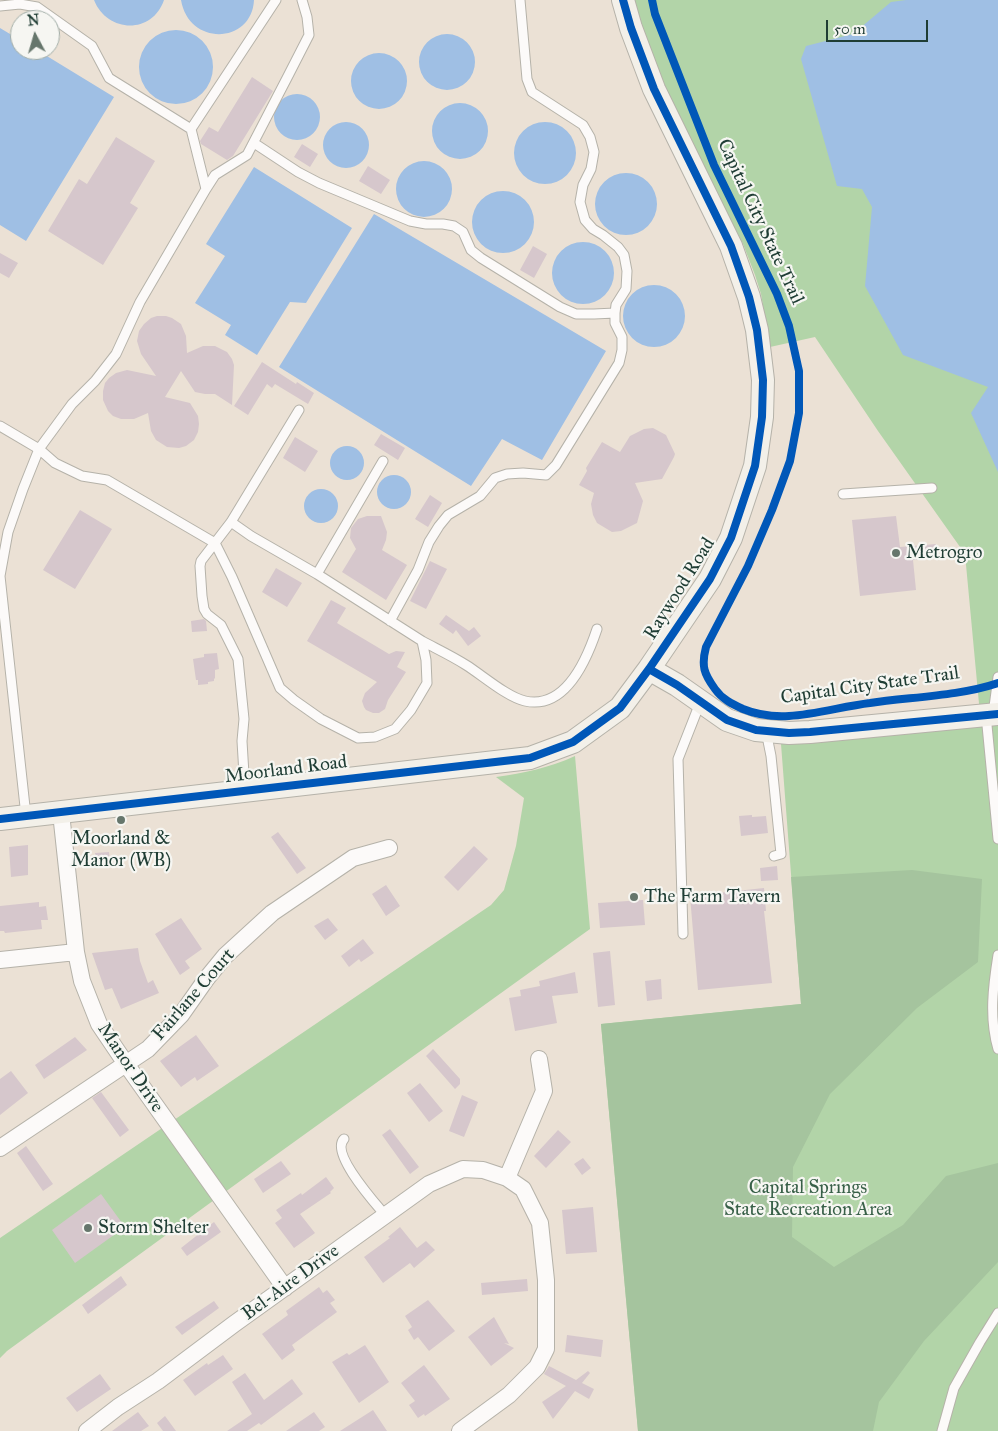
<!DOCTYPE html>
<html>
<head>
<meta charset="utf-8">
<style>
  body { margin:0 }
  #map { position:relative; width:998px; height:1431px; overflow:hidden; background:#ebe1d5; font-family:"IM FELL Great Primer",serif }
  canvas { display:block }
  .north { position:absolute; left:10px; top:10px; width:50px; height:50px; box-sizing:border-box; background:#f6f6f2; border:1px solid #a0aca6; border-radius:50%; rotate:354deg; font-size:14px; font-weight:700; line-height:20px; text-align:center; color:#1f3d34 }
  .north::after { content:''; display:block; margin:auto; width:18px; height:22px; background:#66766c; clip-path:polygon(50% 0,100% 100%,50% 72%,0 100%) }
  .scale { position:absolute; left:826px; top:20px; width:102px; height:22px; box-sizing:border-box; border:2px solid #1f3d34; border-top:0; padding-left:6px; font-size:15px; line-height:18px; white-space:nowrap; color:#1f3d34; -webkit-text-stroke:4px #f6f6f2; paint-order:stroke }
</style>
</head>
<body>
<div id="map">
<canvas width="998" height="1431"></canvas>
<div class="north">N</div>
<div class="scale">50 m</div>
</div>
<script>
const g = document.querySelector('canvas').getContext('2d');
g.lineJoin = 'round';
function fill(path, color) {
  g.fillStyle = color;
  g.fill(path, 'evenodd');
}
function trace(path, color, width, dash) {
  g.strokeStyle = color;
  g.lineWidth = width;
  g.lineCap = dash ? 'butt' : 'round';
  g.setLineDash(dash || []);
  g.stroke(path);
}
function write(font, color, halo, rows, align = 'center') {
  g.font = font + ' "IM FELL Great Primer",serif';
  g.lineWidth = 4.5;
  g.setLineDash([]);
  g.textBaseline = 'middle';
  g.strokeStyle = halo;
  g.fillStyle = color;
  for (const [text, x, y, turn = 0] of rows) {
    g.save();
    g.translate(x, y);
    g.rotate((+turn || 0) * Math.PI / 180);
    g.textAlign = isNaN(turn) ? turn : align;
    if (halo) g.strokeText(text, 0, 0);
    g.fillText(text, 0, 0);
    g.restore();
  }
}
fill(new Path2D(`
  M632,0H998V1431H638L601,1024L801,1004L781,744L981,725L965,554L878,431L815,337L770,347L761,294L755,275L743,244L667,98Z
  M575,756L590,929L269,1160L7,1351L0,1358V1238L491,905L504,890L516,846L524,798L496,777C524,773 549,768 575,756Z`), '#b2d4a8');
fill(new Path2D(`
  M912,870L982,879L978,962L917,1008L830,1094L793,1167L792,1237L834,1267L903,1225L946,1176L998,1163V1262L924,1341L879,1402L873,1431H638L601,1024L801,1004L791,877Z`), '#a5c49e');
fill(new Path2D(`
  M94,0H164C152,35 107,33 94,0Z
  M181,0H254C252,44 189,47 181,0Z
  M906,0H998V472L971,413L988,387L903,355L865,286L872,207L862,189L837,186L801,59L806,46L853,34L891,2Z
  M0,28L20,40V50H37L114,97L26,241L0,225Z
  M139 67a37 37 0 1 1 74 0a37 37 0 1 1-74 0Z
  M419 62a28 28 0 1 1 56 0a28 28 0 1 1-56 0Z
  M351 81a28 28 0 1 1 56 0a28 28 0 1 1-56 0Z
  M274 117a23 23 0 1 1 46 0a23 23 0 1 1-46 0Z
  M432 131a28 28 0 1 1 56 0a28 28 0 1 1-56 0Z
  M514 153a31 31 0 1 1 62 0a31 31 0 1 1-62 0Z
  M323 145a23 23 0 1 1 46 0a23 23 0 1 1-46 0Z
  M396 189a28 28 0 1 1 56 0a28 28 0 1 1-56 0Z
  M254,167L352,228L306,303L290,302L257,355L225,335L231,325L195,303L225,256L206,244Z
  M595 204a31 31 0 1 1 62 0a31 31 0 1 1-62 0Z
  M472 222a31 31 0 1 1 62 0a31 31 0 1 1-62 0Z
  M374,214L606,351L542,460L502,439L471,486L279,367Z
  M552 273a31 31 0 1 1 62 0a31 31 0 1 1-62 0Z
  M623 316a31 31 0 1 1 62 0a31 31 0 1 1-62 0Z
  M330 463a17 17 0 1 1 34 0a17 17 0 1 1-34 0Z
  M377 492a17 17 0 1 1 34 0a17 17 0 1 1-34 0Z
  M304 506a17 17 0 1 1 34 0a17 17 0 1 1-34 0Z`), '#9fbfe4');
fill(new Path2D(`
  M252,77L273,91L233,156L227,160L201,144L200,141L209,127L218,132Z
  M116,137L155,161L130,203L138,208L103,265L48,231L79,179L87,184Z
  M302,144L318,154L310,167L294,157Z
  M368,166L390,180L381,194L359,181Z
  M533,246L547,254L534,278L520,270Z
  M0,253L18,263L9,278L0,273Z
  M157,316H166L172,318L181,324L186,336L187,353L203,346H215L227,352L232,359L234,365L232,405L215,394H205L195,392L181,371L165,397L190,403L198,416L199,424L198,432L194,440L186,446L179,448L167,447L156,440L151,431L148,413L134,419H121L113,416L108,411L103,400V391L105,383L109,378L116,373L127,370L156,376L141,354L137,341L139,331L144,324L151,318Z
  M262,362L296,384L297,382L314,393L308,404L275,384L272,388L267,384L248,415L234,406Z
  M653,428L666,435L675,454L674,457L662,479L635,483L643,501L637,523L621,531L612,532L597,523L593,515L591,504L594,493L579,485L587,471L586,468L602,442L620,452L630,436L644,429Z
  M381,434L405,448L398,460L374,445Z
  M295,437L318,451L305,472L283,458Z
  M430,495L442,503L428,527L415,519Z
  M80,510L112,529L75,589L43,570Z
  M367,516H381L387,532L386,540L382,550L407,565L386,600L342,572L356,549L350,538L351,528L358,519Z
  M896,516L900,547L936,544L937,558L913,560L916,590L860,596L852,520Z
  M430,561L447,569L426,609L410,601Z
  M276,568L302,583L287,607L262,592Z
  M331,600L346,608L337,623L389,654L396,651L405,652L397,667L406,672L388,700L385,709L379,713H373L366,710L364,707L362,701L365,693L377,682L307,641Z
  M446,615L469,631L474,627L481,636L468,646L456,630L453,634L439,624Z
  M204,619L206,621L207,631L192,632L191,621Z
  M217,653L219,669L215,670V678L214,679V681L208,682V684L198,685V680H196L193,659L204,657V654Z
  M752,815V817L766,816L768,833L741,836L739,816Z
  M278,832L306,868L297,874L271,837Z
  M28,845V875L11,877L9,847Z
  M474,846L488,859L458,891L444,877Z
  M109,852L110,865L96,866L95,853Z
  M777,866L778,880L761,881L760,868Z
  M386,885L400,906L386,916L372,894Z
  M764,888L766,911H764L772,983L698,990L690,896Z
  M643,900L645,925L600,928L598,903Z
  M39,902V907L46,906L48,920H41L42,929L5,933L4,931H0V906Z
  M181,918L202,949L185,961L190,968L180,975L155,934Z
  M328,918L338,930L325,940L314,926Z
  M363,939L374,953L361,962L359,959L349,967L341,956Z
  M138,948L140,961L148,983L153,980L159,993L121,1009L112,988L105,990L92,953Z
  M610,951L615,1005L598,1007L593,953Z
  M575,972L578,993L552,996L557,1023L515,1031L509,998L521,996L520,990L540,986L539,981Z
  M661,979L662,999L647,1001L645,981Z
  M196,1035L219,1066L197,1081L195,1077L181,1087L160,1061Z
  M75,1037L87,1050L44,1079L35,1065Z
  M433,1049L460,1079V1084L455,1089L426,1056Z
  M11,1071L28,1093L0,1115V1079Z
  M420,1083L443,1111L429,1122L407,1093Z
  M101,1092L129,1130L120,1137L92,1098Z
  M462,1095L478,1102L464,1137L449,1131Z
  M390,1129L419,1167L410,1174L382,1135Z
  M558,1130L571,1142L546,1168L534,1156Z
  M26,1146L53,1184L43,1191L17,1153Z
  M583,1158L591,1168L582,1175L574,1164Z
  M281,1161L291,1174L263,1193L254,1179Z
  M326,1177L334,1188L330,1192L331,1193L300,1214L315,1233L294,1248L275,1223L282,1218L276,1210L301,1193L302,1195Z
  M101,1194L125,1227L75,1263L52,1230Z
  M593,1207L597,1252L566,1254L562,1210Z
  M214,1222L221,1232L187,1256L181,1248Z
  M400,1227L417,1248L426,1241L435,1250L414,1268L410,1263L383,1283L364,1257L390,1238L388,1237Z
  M121,1276L127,1285L88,1314L82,1305Z
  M527,1279L528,1291L482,1295L481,1283Z
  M319,1287L323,1293L327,1290L335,1300L330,1303L337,1312L292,1345L295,1350L282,1360L262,1334L288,1315L286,1311Z
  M428,1300L455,1331L429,1351L418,1337L414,1340L408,1330L412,1327L405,1316Z
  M214,1301L219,1308L182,1335L175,1327Z
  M494,1317L509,1344L504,1343L514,1348L491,1366L468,1337Z
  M567,1335L603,1340L601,1357L565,1352Z
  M365,1345L389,1382L359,1403L332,1362L347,1353L349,1355Z
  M223,1355L233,1369L195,1396L183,1380L207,1363L208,1365Z
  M424,1365L450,1399L425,1416L424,1414L418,1418L409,1405L415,1401L401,1383Z
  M549,1366L576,1380L588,1371L590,1373L582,1383L594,1389L589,1399L575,1391L553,1419L542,1402L566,1386L544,1374Z
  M245,1373L264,1400L292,1379L303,1394L261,1425L259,1423L247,1431H227L252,1414L232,1382Z
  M100,1374L111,1389L77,1412L66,1398Z
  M373,1410L387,1431H340Z
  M138,1412L149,1426L141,1431H112Z
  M314,1412L325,1427L319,1431H286Z
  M165,1416L176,1431H163L157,1423Z`), '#d6c7cc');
const lane = new Path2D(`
  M0,6L20,4L37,7L92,46L109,78L191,129L206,189L140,302L116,354L95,381L72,404L39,449L23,489L8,532L0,576L26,816
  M191,129L276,0
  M254,143L298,172L319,183L410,221L426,224H443L454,226L463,232L471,250L481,258L560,307L576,314H594L615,313
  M206,189L215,175L247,155L288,76L309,35L307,17L302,0
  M0,426L39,449L55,463L82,476L107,480L215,543L232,577L280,688L294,700L321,719L358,738L375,737L395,729L411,710L427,683L426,660L422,641L317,574L251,536L231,522
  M843,494L932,488
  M317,574L383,461
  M390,621L418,570L429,542L439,526L448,515L480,496L495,478L507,474L523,473L546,475L556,465L619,363L622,350V337L615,323V313L616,305L626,289L627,271L624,255L618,247L603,235L593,229L585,220L580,202L583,185L591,169L594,152L590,137L583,125L532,92L527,79L520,0
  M422,641C437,649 452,656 466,665C482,675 507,697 525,701C566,710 587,659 597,629
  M993,714L998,677
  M986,715L998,839
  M766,731L771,756L781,854L774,856
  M245,791L242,741L244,719L238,659L221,625L207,614L204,609L202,596L200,566L201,561L231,522L299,410
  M683,934L678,759L700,703
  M998,955C993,986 989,1018 998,1049
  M344,1139C330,1153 375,1203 385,1215
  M942,1431L954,1388L980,1342L998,1313`);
const street = new Path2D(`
  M61,813L76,952L82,981L99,1024L126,1064L285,1288
  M0,960L76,952
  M0,1148L148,1049L181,1015L207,978L225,956L272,913L353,858L389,848
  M507,1178L544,1091L539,1059
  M87,1431L118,1407L158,1381L234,1324L429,1184L463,1169L483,1170L507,1178L523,1189L540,1223L546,1280V1349L537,1367L509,1395L460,1431`);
const secondary = new Path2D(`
  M649,669L677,685L727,720L756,730L789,733L810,732L998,714
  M0,819L530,758L573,742L620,708L649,669L710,579L731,538L755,466L762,417L763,380L757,330L749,297L731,246L654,89L631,28L623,0`);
trace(lane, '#b5b2a9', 11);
trace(street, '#b5b2a9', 18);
trace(secondary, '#b5b2a9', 24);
trace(lane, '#fcfaf9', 9);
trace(street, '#fcfaf9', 16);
trace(secondary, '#f3f0e9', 22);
trace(new Path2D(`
  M652,0L655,14L714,165L777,294L789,326L799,371V413L790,461L772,510L748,566L706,647C701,666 704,674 715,689C722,699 732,704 743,709C784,726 828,708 870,703C910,697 960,696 998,683
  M649,669L677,685L727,720L756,730L789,733L810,732L998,714
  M0,819L530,758L573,742L620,708L649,669L710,579L731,538L755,466L762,417L763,380L757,330L749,297L731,246L654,89L631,28L623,0`), '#0057b8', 8);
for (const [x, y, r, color] of [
  [896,553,5,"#66766c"],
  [121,820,5,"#66766c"],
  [634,897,5,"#66766c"],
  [88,1228,5,"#66766c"]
]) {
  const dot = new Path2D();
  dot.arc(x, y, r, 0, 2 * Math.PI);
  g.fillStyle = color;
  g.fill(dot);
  trace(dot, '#f6f6f2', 2);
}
write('19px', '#1f3d34', '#f6f6f2', [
  ["Capital City State Trail",760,222,65],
  ["Raywood Road",680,589,-58],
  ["Capital City State Trail",870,686,-8],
  ["Moorland Road",286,770,-7],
  ["Fairlane Court",194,995,-49],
  ["Manor Drive",130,1068,56],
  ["Bel-Aire Drive",291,1283,-36]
]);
write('19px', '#1f3d34', '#f6f6f2', [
  ["Metrogro",906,553],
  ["Moorland &",121,839,"center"],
  ["Manor (WB)",121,861,"center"],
  ["The Farm Tavern",644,897],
  ["Storm Shelter",98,1228]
], 'left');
write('19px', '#386048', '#f6f6f2', [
  ["Capital Springs",808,1188],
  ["State Recreation Area",808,1210]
]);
</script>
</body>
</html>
